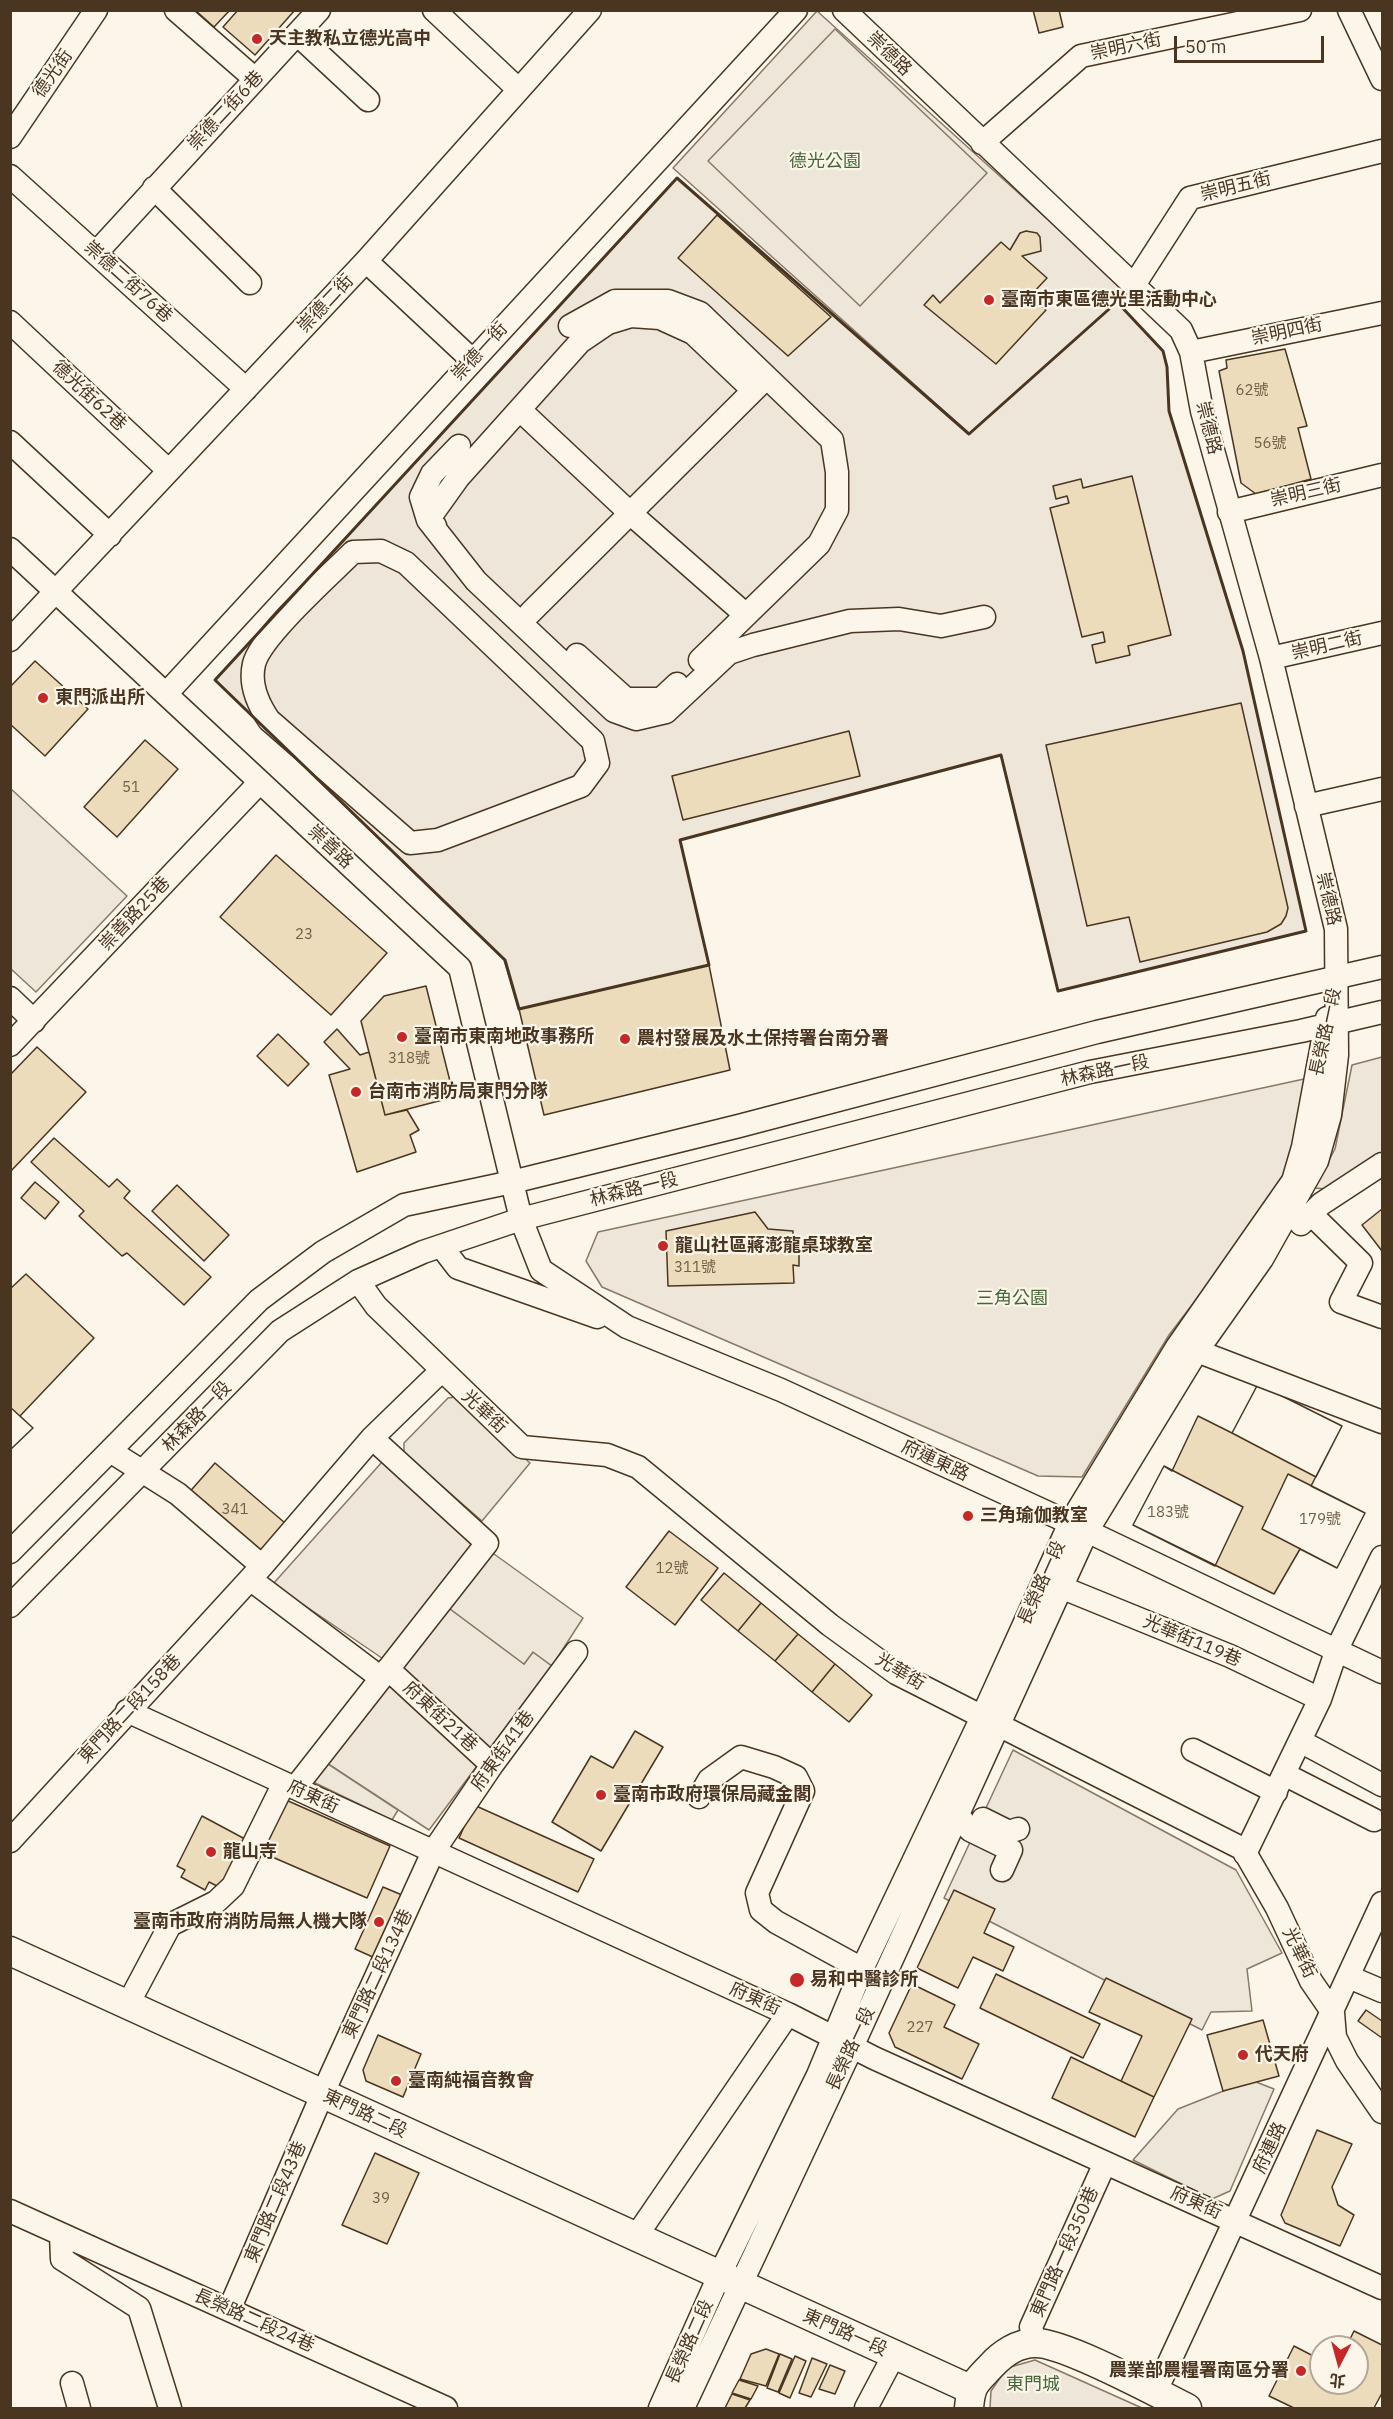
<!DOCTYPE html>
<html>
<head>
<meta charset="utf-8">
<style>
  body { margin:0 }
  #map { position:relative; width:1393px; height:2419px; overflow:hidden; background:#fbf6e9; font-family:"IBM Plex Sans","Noto Sans TC",sans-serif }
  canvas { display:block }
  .frame { position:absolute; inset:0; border:12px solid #4a3520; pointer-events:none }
  .north { position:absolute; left:1309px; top:2335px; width:60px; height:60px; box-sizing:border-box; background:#fbf6e9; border:2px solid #b4a999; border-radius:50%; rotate:186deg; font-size:16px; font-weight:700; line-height:24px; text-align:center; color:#4a3520 }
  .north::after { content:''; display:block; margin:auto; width:21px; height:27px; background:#c62828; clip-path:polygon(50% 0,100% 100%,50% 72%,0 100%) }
  .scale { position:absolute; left:1174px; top:36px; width:150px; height:27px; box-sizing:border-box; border:3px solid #4a3520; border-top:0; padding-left:8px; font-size:18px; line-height:21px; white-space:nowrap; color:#4a3520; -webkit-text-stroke:4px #fbf6e9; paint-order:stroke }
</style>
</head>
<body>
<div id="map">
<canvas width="1393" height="2419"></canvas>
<div class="frame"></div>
<div class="north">北</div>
<div class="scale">50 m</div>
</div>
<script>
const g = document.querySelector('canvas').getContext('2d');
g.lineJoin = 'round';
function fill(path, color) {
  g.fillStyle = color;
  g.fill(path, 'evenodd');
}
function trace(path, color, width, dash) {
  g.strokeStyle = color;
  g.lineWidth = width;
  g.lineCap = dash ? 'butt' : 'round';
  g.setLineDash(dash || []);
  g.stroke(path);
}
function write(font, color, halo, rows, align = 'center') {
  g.font = font + ' "IBM Plex Sans","Noto Sans TC",sans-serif';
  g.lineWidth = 4.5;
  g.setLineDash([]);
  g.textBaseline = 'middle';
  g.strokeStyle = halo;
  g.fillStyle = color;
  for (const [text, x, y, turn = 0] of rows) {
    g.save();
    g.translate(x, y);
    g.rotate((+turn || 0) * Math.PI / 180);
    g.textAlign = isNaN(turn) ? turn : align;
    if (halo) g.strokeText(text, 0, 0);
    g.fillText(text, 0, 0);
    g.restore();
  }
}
const green = new Path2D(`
  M817,11L1127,291L1113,305L1117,302L1163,351L1167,367L1169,411L1243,651L1306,931L1058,991L1001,755L680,840L709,965L519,1009L504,960L215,680L677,178L963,428L673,168Z
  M1382,1057V1152L1327,1189L1314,1188L1335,1149L1352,1065Z
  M1304,1079L1289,1178L1169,1335L1082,1477L1038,1476L602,1287L586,1261L598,1232Z
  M382,1462L476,1541L434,1597L524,1664L533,1652L552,1666L429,1830L325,1762L398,1669L273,1584Z
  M1035,2360L1142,2408H990L991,2391L1007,2368Z`);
fill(green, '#ede6d9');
trace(green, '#887966', 1.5);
const parking = new Path2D(`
  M835,29L987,173L860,306L708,161Z
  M10,788L127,896L36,992L11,969Z
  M456,1397L530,1463L482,1521L404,1453V1443L448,1398Z
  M476,1541L583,1618L552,1666L533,1652L524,1664L434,1597Z
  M1013,1750L1236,1870L1282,1953L1247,1969L1252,2011L1211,2012L1202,2030L944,1898Z
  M325,1762L398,1810L392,1820L311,1781Z
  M1251,2080L1274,2089L1230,2191L1212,2199L1133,2160L1178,2109Z`);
fill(parking, '#ede7d9');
trace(parking, '#887966', 1.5);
const building = new Path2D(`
  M195,10H230L214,27Z
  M238,10H295L255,55L223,27Z
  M1033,10H1059L1063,27L1039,33Z
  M717,215L831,317L788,356L678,258Z
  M1026,231L1037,233L1040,237L1041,251L1022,256L1047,278L1030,296L1046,310L996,364L924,305L933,295L940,303L1001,242L1010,250L1020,233Z
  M1285,349L1307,426L1298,428L1311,479L1256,494L1241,483L1219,371L1227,368L1226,360Z
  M1132,476L1171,635L1128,646L1130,655L1096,663L1092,645L1105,642L1103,632L1082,637L1050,508L1069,503L1067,496L1056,499L1053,486L1081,479L1083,488Z
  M35,661L88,709L45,756L10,724V687Z
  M1241,703L1288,908L1286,916L1281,924L1267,932L1140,962L1129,917L1087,926L1046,745Z
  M849,731L860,776L683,820L672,776Z
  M145,740L178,769L117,837L84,807Z
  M276,855L387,953L331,1015L220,917Z
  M709,965L730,1070L544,1115L519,1009Z
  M426,986L454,1097L385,1115L361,1021L384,996Z
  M337,1029L360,1055L369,1052L385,1115L407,1110L419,1130L410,1135L416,1152L357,1172L329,1075L350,1069L324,1042Z
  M278,1034L309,1064L288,1086L257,1056Z
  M37,1047L86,1092L10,1172V1075Z
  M54,1138L109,1187L117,1179L130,1191L124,1198L211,1277L184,1305L127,1253L122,1256L79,1216L84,1211L31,1162Z
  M35,1182L59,1202L45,1219L21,1198Z
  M177,1185L229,1235L204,1261L152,1211Z
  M1382,1209V1251L1362,1225Z
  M755,1212L768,1229L793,1231V1246H799V1266L793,1265L794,1283L668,1286L666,1231Z
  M26,1274L94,1338L20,1416L33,1428L10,1450V1289Z
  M1258,1384L1342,1426L1311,1486L1365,1513L1337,1568L1300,1549L1274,1594L1133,1525L1164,1466L1172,1471L1198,1416L1232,1433Z
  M1258,1384L1342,1426L1316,1477L1232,1433Z
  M10,1407L33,1428L10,1450Z
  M215,1463L285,1523L256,1556L186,1496Z
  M1164,1466L1243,1507L1215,1566L1133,1525Z
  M1288,1474L1365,1513L1337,1568L1262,1529Z
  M669,1531L718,1568L675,1625L626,1587Z
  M724,1573L761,1603L738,1631L701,1600Z
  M761,1603L798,1634L775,1661L738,1631Z
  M798,1634L835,1664L812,1692L775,1661Z
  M835,1664L872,1695L849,1722L812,1692Z
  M635,1731L663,1747L601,1851L552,1822L591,1756L613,1768Z
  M286,1800L390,1846L367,1898L263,1853Z
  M474,1805L594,1859L578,1892L459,1838Z
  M202,1816L245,1839L221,1888L209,1882L205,1890L181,1877L185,1870L177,1866Z
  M383,1887L402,1895L375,1958L355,1949Z
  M954,1890L995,1909L984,1933L1014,1947L1003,1971L973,1957L958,1988L917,1968Z
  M996,1974L1100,2024L1083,2058L980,2008Z
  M1106,1978L1192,2019L1154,2097L1121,2081L1142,2036L1089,2012Z
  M912,1984L955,2005L944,2027L979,2044L962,2079L895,2047L889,2033Z
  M1366,2010L1382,2021V2038L1358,2021Z
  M1263,2020L1279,2076L1223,2091L1207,2035Z
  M378,2035L421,2054L403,2097L366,2081L363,2070Z
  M1071,2057L1154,2097L1135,2137L1052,2098Z
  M1317,2130L1352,2144L1332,2187L1338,2205L1354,2215L1340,2246L1285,2223L1281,2215Z
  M375,2153L419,2173L387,2244L342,2225Z
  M1354,2331L1382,2345V2393L1374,2408H1294L1269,2396L1294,2346L1321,2360V2383H1357V2347H1346Z
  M766,2349L779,2354L766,2386L740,2379L751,2354Z
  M780,2354L792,2359L778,2392L767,2388Z
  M795,2356L806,2361L790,2398L779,2393Z
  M812,2358L827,2364L811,2397L799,2393Z
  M830,2365L845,2371L835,2394L819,2389Z
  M739,2380L758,2386L751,2399L732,2393Z
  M732,2394L750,2400L745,2408H725Z`);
fill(building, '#ecdcbc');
trace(building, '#4a3520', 1.5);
const minor = new Path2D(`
  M176,10L255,79
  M434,10L518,89
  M1349,10L1382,79
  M297,34L368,100
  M10,137L96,10
  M982,143L1081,56L1300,10
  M10,176L246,389
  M154,188L250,283
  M96,253L319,10
  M366,261L472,360
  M1134,285L1190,198L1382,151
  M10,322L168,470
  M570,326L615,301H668L700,313L832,440L837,472V510L819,544L700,660
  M1191,352L1382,313
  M753,390L693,333L660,318L631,316L608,323L580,342L458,478L428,520L476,581L614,711L636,719L666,712L729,653L753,645L850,621L899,619L941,626L984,617
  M520,410L630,513L746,615
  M10,442L110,535
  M1229,512L1382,475
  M435,526L428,520L421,497L432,474L459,446
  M10,549L460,968L521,1219L541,1270L627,1327L781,1390L1070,1523L1382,1672
  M381,551L406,563L593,741L598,763L581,786L438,840L410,843L269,720C258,704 249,685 254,664C260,637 331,574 353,552Z
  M530,613L763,381
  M10,640L366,261L590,10
  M577,655L626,699H661L677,684
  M1271,658L1382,633
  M166,694L796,10
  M1306,806L1382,789
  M10,998L34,1021
  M10,1045L260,782
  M1311,1214L1361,1263L1341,1302L1382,1317
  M1301,1224L1321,1204L1382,1164
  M441,1246L458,1268L597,1317
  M358,1281L376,1306L522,1447L607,1455L638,1467L830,1625L896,1673L1243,1849L1277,1908L1311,1981L1333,2013L1335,2037L1347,2061L1382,2112
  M1197,1351L1382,1422
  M110,1451L178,1494L262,1566
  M10,1552L259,1300L323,1252L404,1205L512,1182L739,1126L1097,1032L1382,967
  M250,1579L381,1678
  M1063,1588L1230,1656L1320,1699
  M10,1606L280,1331L358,1281L423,1252L521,1219L1090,1072L1301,1031L1382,1012
  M388,1669L492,1765
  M127,1711L788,2014L874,2058L1382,2288
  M1300,1741L1382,1785
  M1193,1750L1276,1792
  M1284,1774L1374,1820
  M295,1788L487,1543L372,1438
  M699,1797L709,1780L741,1757L774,1767L796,1777L803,1791L757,1893L761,1910L776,1922L862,1969
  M958,1815L970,1830L1011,1850L1002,1870
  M983,1819L1009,1832L1018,1829
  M10,1841L262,1566L372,1438L441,1371
  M1245,1854L1320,1699L1337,1649L1382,1557
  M1349,1977L1382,1991
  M127,2006L170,1925L216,1902L233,1886L284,1783
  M10,2211L446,2408
  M61,2235L62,2259L139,2308L170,2408
  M635,2238L788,2014
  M229,2310L322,2095L433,1852L492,1765L576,1652
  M1035,2343L1031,2327L1105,2163
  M72,2383L79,2408
  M1155,2393L1382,1903
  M660,2408L719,2276L818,2075L862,1969L982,1717L1070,1523L1177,1347L1293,1181L1303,1147L1327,1018
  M683,2408L852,2047L1087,1531L1197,1351L1262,1259L1317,1161L1330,1115L1337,1055L1336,929L1271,658L1202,411L1191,352L1181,330L844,10
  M866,2408L894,2355`);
const major = new Path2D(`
  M10,1951L970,2389
  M969,2408C971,2384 975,2383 991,2366C1002,2354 1018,2343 1035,2343C1064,2342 1157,2393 1187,2408`);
trace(minor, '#4a3520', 25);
trace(major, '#4a3520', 31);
trace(minor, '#fbf6e9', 22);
trace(major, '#fbf6e9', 28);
trace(new Path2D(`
  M677,178L969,434L1117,302L1163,351L1167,367L1169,411L1243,651L1306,931L1058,991L1001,755L680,840L709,965L519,1009L505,960L215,680Z`), '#4a3520', 3);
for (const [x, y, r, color] of [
  [257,39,6,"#c62828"],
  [989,300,6,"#c62828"],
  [43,698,6,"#c62828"],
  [402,1037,6,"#c62828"],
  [625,1039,6,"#c62828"],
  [356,1092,6,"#c62828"],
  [663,1246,6,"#c62828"],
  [968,1516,6,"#c62828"],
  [601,1795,6,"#c62828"],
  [211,1852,6,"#c62828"],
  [379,1922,6,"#c62828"],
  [797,1980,8,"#c62828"],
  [1243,2055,6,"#c62828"],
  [396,2081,6,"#c62828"],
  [1301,2371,6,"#c62828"]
]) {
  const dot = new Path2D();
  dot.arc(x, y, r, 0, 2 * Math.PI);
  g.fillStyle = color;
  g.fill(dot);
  trace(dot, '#fbf6e9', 2);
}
write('15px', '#725f47', null, [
  ["62號",1252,391],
  ["56號",1270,444],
  ["51",131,788],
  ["23",304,935],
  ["318號",409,1059],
  ["311號",695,1268],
  ["341",235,1510],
  ["183號",1168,1513],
  ["179號",1320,1520],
  ["12號",672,1569],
  ["227",920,2028],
  ["39",381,2199]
]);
write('bold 18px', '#4a3520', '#fbf6e9', [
  ["天主教私立德光高中",269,39],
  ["臺南市東區德光里活動中心",1001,300],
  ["東門派出所",55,698],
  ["臺南市東南地政事務所",414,1037],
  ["農村發展及水土保持署台南分署",637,1039],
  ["台南市消防局東門分隊",368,1092],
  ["龍山社區蔣澎龍桌球教室",675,1246],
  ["三角瑜伽教室",980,1516],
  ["臺南市政府環保局藏金閣",613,1795],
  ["龍山寺",223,1852],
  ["臺南市政府消防局無人機大隊",367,1922,"right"],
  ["易和中醫診所",810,1980],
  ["代天府",1255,2055],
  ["臺南純福音教會",408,2081],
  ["農業部農糧署南區分署",1289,2371,"right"]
], 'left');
write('18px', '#4a3520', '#fbf6e9', [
  ["崇明六街",1126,47,-12],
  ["崇德路",889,54,44],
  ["德光街",53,74,-55],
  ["崇德二街6巷",226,111,-47],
  ["崇明五街",1236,187,-14],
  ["崇德二街76巷",128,282,42],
  ["崇德二街",326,304,-47],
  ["崇明四街",1287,332,-12],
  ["崇德一街",480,352,-47],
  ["德光街62巷",89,396,43],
  ["崇德路",1208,428,76],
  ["崇明三街",1306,493,-13],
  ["崇明二街",1327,646,-13],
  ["崇善路",330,847,43],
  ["崇德路",1328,899,77],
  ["崇善路25巷",135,914,-47],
  ["長榮路一段",1326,1032,-78],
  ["林森路一段",1105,1071,-12],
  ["林森路一段",634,1190,-14],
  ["光華街",484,1412,43],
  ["林森路一段",197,1417,-46],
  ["府連東路",935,1461,25],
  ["長榮路一段",1042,1583,-66],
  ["光華街119巷",1192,1641,23],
  ["光華街",900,1672,31],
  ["東門路二段158巷",130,1709,-47],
  ["府東街21巷",440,1717,43],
  ["府東街41巷",503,1751,-54],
  ["府東街",313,1797,25],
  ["光華街",1299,1953,64],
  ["東門路二段134巷",378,1974,-65],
  ["府東街",755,1999,24],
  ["長榮路一段",851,2049,-65],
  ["東門路二段",365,2114,25],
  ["府連路",1270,2148,-65],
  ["東門路二段43巷",276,2202,-67],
  ["府東街",1196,2203,24],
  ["東門路一段350巷",1065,2252,-66],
  ["長榮路二段24巷",254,2321,24],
  ["東門路一段",845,2333,24],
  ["長榮路二段",690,2342,-66]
]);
write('18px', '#436837', '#fbf6e9', [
  ["德光公園",825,162],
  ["三角公園",1012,1299],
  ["東門城",1033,2385]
]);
</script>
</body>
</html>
